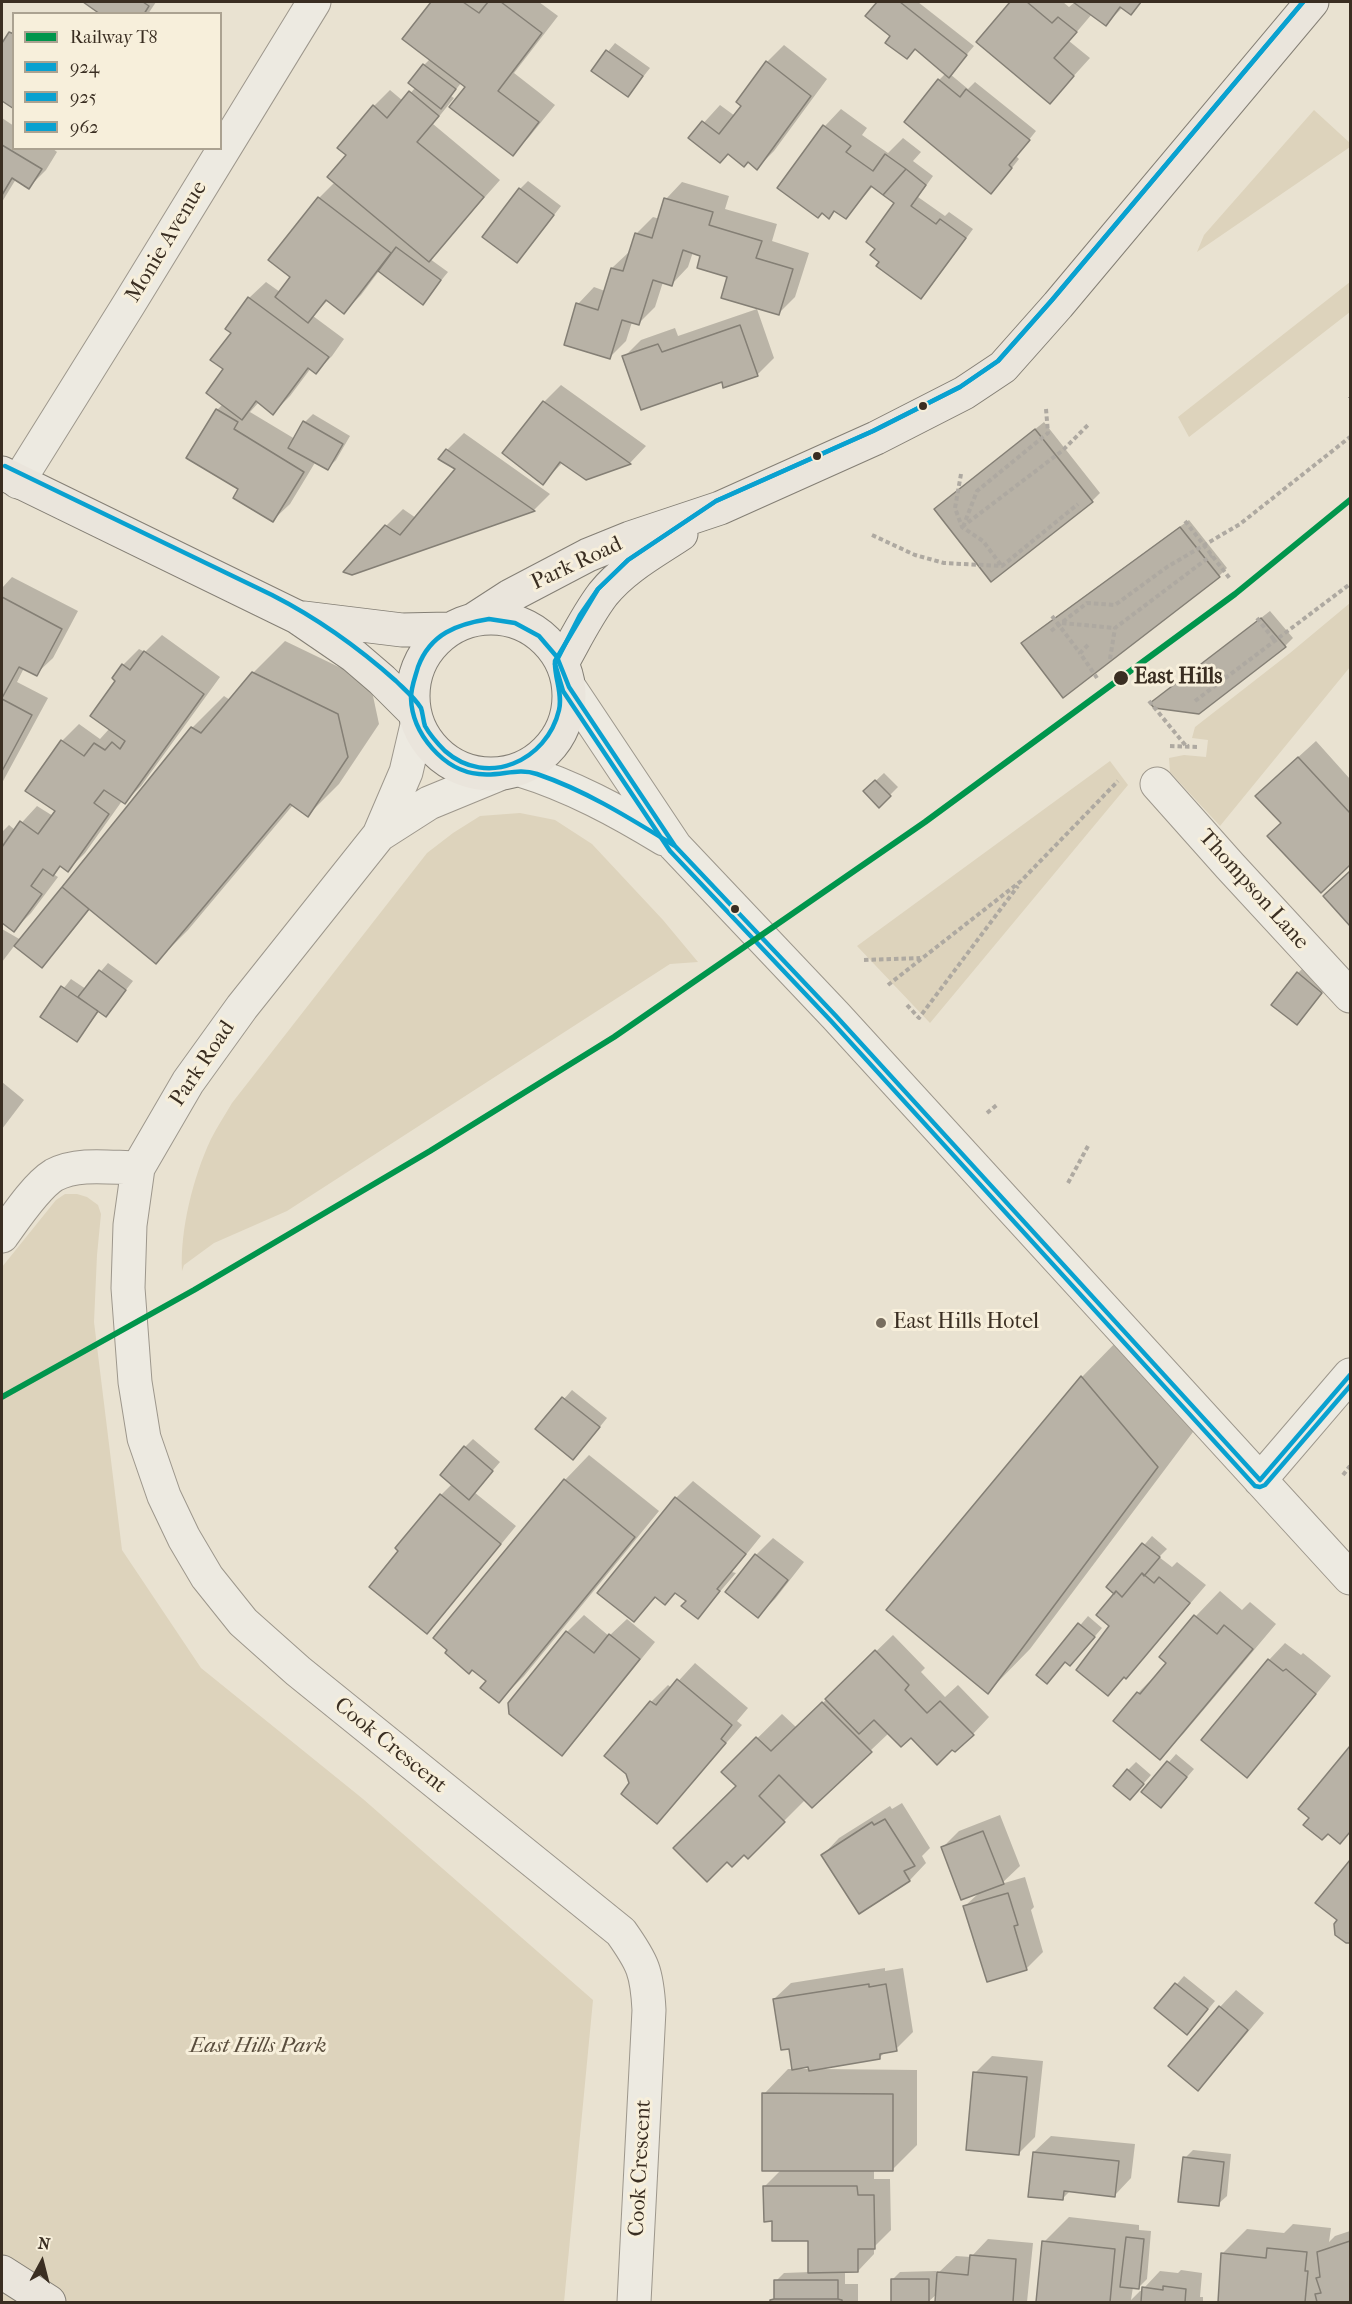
<!DOCTYPE html>
<html>
<head>
<meta charset="utf-8">
<style>
  body { margin:0 }
  #map { position:relative; width:1352px; height:2304px; overflow:hidden; background:#e9e2d1; font-family:"IM FELL French Canon",serif }
  canvas { display:block }
  .frame { position:absolute; inset:0; border:3px solid #3a2e22; pointer-events:none }
  .legend { position:absolute; left:12px; top:12px; width:210px; height:138px; box-sizing:border-box; background:#f7efdb; border:2px solid #aba291; margin:0; padding:8px 10px; list-style:none; font-size:18px; color:#3a2e22 }
  .legend li { display:flex; align-items:center; gap:12px; height:30px }
  .legend b { width:30px; border:2px solid #aba291 }
  .north { position:absolute; left:12px; top:2232px; width:60px; height:60px; -webkit-text-stroke:4px #f7efdb; paint-order:stroke; rotate:7deg; font-size:16px; font-weight:700; line-height:24px; text-align:center; color:#3a2e22 }
  .north::after { content:''; display:block; margin:auto; width:21px; height:27px; background:#3a2e22; clip-path:polygon(50% 0,100% 100%,50% 72%,0 100%) }
</style>
</head>
<body>
<div id="map">
<canvas width="1352" height="2304"></canvas>
<div class="frame"></div>
<ul class="legend">
<li><b style="height:8px;background:#00954c"></b>Railway T8</li>
<li><b style="height:8px;background:#09a1d0"></b>924</li>
<li><b style="height:8px;background:#09a1d0"></b>925</li>
<li><b style="height:8px;background:#09a1d0"></b>962</li>
</ul>
<div class="north">N</div>
</div>
<script>
const g = document.querySelector('canvas').getContext('2d');
g.lineJoin = 'round';
function fill(path, color) {
  g.fillStyle = color;
  g.fill(path, 'evenodd');
}
function trace(path, color, width, dash) {
  g.strokeStyle = color;
  g.lineWidth = width;
  g.lineCap = dash ? 'butt' : 'round';
  g.setLineDash(dash || []);
  g.stroke(path);
}
function write(font, color, halo, rows, align = 'center') {
  g.font = font + ' "IM FELL French Canon",serif';
  g.lineWidth = 6;
  g.setLineDash([]);
  g.textBaseline = 'middle';
  g.strokeStyle = halo;
  g.fillStyle = color;
  for (const [text, x, y, turn = 0] of rows) {
    g.save();
    g.translate(x, y);
    g.rotate((+turn || 0) * Math.PI / 180);
    g.textAlign = isNaN(turn) ? turn : align;
    if (halo) g.strokeText(text, 0, 0);
    g.fillText(text, 0, 0);
    g.restore();
  }
}
fill(new Path2D(`
  M1314,110L1350,143V147L1197,252L1204,235Z
  M1350,282V312L1189,437L1178,417Z
  M1350,603V667L1220,826L1170,772L1169,758L1184,755L1206,757L1208,740L1192,738L1195,727L1290,653Z
  M1110,761L1128,785L930,1023L857,946Z
  M520,813L555,820L592,844L663,920L698,962L670,964L287,1211L214,1243L184,1265L182,1271C180,1230 193,1177 211,1139C217,1127 225,1115 232,1103L427,853L453,833L480,816Z
  M65,1194H77L87,1197L98,1205L101,1214L97,1255L94,1322L122,1550L201,1668L363,1799L593,2000L564,2302H2V1267L56,1200Z`), '#ddd3bc');
fill(new Path2D(`
  M85,2H156L148,14H103Z
  M433,2H539L558,16L514,73L555,105L529,137L513,154L467,87L461,83L451,96L454,98L433,124L500,180L430,259L448,272L423,303L379,271L361,295L344,312L328,300L313,316L344,339L332,356L316,372L311,368L290,396L273,413L259,402L250,412L295,439L305,422L313,414L350,436L336,460L328,468L316,461L290,504L273,520L240,489L217,410L223,404L225,369L233,333L249,298L266,282L280,292L292,277L270,260L319,198L335,182L374,106L390,90L403,101L416,87L424,65L430,59L404,39Z
  M879,2H918L974,46L950,74L968,89L975,82L1036,131L1016,156L1019,159L999,184L939,80L946,73L916,48L893,36L867,16Z
  M1012,2H1063L1069,7L1075,2H1142L1131,13L1123,7L1106,24L1092,14L1069,41L1090,58L1050,102L978,41Z
  M14,29V107L2,99V46Z
  M615,43L650,68L628,96L593,70Z
  M784,45L827,79L774,151L757,168L748,161L690,138L720,105L735,116L743,105L767,62Z
  M841,109L867,128L862,135L888,153L903,138L921,152L913,161L933,176L918,197L945,216L949,212L973,229L929,289L881,262L877,248L896,203L873,186L846,217L835,210L829,217L779,188L825,126Z
  M2,118L14,126V148H52L57,152L46,170L29,187L16,179L2,202Z
  M528,181L561,206L525,253L520,189Z
  M682,182L729,196L725,209L777,224L772,241L809,253L795,297L778,314L702,255L693,252L688,267L672,284L663,282L655,307L638,324L632,322L626,341L610,357L578,304L594,287L605,291L612,268L629,252H631L636,234L653,217L660,219L666,199Z
  M757,309L774,358L757,375L723,380L624,357L641,340L675,328L678,336Z
  M561,385L646,446L630,463L586,479L563,462L543,483L544,402Z
  M1044,422L1100,493L1092,501L936,509Z
  M464,433L550,494L534,510L352,573L386,526L403,509L416,518L457,469L447,450Z
  M1189,520L1227,568L1219,576L1023,643L1031,635Z
  M12,577L78,611L53,658L36,674L24,668L17,682L48,698L2,783V588Z
  M1270,611L1293,638L1285,646L1152,703Z
  M162,635L220,677L141,786L125,802L122,801L85,853L68,870L62,865L53,874L58,877L31,913L14,930L2,921V832L9,825L15,830L37,806L53,816L57,811L27,790L62,741L79,724L100,739L110,728L118,680L123,665L139,649L145,652Z
  M285,641L370,682L379,724L339,784L308,815L293,805L188,930L156,962L90,909L58,949L41,966L15,945L2,962V929L21,940L192,728L224,696L230,700L253,673Z
  M1316,741L1350,779V863L1321,891L1283,823L1274,779Z
  M884,773L898,787L879,806L865,791Z
  M1350,871V924L1325,896Z
  M108,963L133,981L106,1015L100,1010L77,1040L42,1016L71,979L86,989Z
  M1306,965L1329,984L1305,1015L1298,973Z
  M2,1082L24,1100L2,1129Z
  M1124,1334L1199,1424L1030,1649L988,1692L888,1609L1082,1377Z
  M572,1390L607,1418L581,1450L537,1429Z
  M473,1439L500,1462L474,1492L516,1526L443,1615L427,1632L441,1495L452,1484L465,1447Z
  M589,1455L659,1511L524,1676L499,1701L488,1681L435,1638L565,1480Z
  M693,1481L761,1536L732,1572L736,1573L698,1617L688,1601L677,1592L665,1603L657,1596L634,1620L599,1593L676,1498Z
  M1152,1536L1167,1549L1159,1557L1172,1567L1177,1562L1206,1585L1142,1660L1108,1694L1111,1626L1116,1594L1108,1587Z
  M773,1538L804,1562L775,1599L758,1616L727,1592L756,1555Z
  M1220,1591L1242,1610L1250,1602L1276,1624L1184,1733L1160,1758L1138,1693L1168,1663L1161,1657L1196,1616Z
  M584,1615L609,1636L627,1619L655,1642L578,1737L562,1754L567,1632Z
  M1088,1616L1102,1628L1078,1656L1038,1675Z
  M893,1635L925,1668L921,1672L945,1697L958,1685L989,1717L973,1734L952,1748L911,1736L889,1733L812,1806L806,1799L748,1857L738,1786L723,1772L782,1714L797,1728Z
  M1285,1643L1301,1655L1303,1653L1331,1676L1263,1759L1246,1776L1269,1660Z
  M695,1663L748,1708L737,1721L742,1725L657,1822L627,1773L606,1756L651,1702L668,1685L672,1688Z
  M1350,1748V1832L1340,1842L1300,1809Z
  M1176,1754L1194,1769L1169,1798L1143,1792Z
  M1136,1762L1151,1775L1138,1790L1128,1770Z
  M902,1803L930,1848L922,1856L926,1863L910,1880L859,1912L823,1855L839,1838L890,1806L892,1809Z
  M1000,1815L1020,1866L1001,1884L1025,1877L1034,1907L1031,1910L1043,1952L1026,1969L964,1907L981,1891L942,1848L959,1831Z
  M1350,1862V1942H1346L1340,1920L1317,1902Z
  M885,1968V1971L903,1968L913,2032L896,2049L886,2051L880,2057L817,2069L917,2070V2145L893,2169H874V2179H890L891,2230L874,2247V2254L858,2271H845V2284H858V2302H772L776,2296V2281L784,2273L810,2272L809,2240L773,2220L765,2186L782,2169L764,2094L788,2069H794L790,2047L774,1999L791,1983ZM809,2065L810,2069H795Z
  M1184,1976L1215,2001L1195,2025L1156,2008Z
  M1236,1990L1264,2013L1214,2072L1198,2089L1220,2007Z
  M992,2056L1043,2061L1035,2137L1019,2153L975,2073Z
  M1051,2136L1135,2144L1131,2178L1115,2195L1071,2190L1062,2199L1034,2152Z
  M1193,2150L1231,2154L1227,2196L1218,2204L1185,2158Z
  M1069,2217L1139,2225V2230L1151,2231L1147,2279L1138,2288L1133,2287L1131,2300L1140,2291H1143L1144,2288L1160,2271L1178,2273L1181,2270L1202,2273L1200,2297H1203V2302H1038L1044,2242Z
  M1293,2224L1331,2228L1329,2242L1335,2236L1350,2231V2302H1219L1222,2254L1247,2229L1284,2233Z
  M988,2239L1033,2243L1027,2302H936L937,2294L928,2302H892V2280L900,2272L936,2271V2275L956,2256L971,2257Z`), '#0003');
const building = new Path2D(`
  M83,2H143L149,6L144,14H100Z
  M431,2H463L479,13L488,2H501L542,33L498,91L539,122L513,156L449,107L465,87L402,39Z
  M877,2H900L967,55L949,78L915,49L907,59L885,43L890,36L865,16Z
  M1010,2H1027L1052,23L1058,17L1077,32L1054,58L1074,76L1050,104L976,42Z
  M1073,2H1141L1131,15L1120,7L1106,26Z
  M9,32L14,34V109L2,101V43Z
  M606,50L643,76L628,97L591,71Z
  M766,61L811,96L757,170L748,162L744,167L728,154L720,163L688,138L702,121L719,134L741,106L736,102Z
  M423,64L456,89L441,109L408,83Z
  M938,79L960,97L966,89L1030,140L1009,165L1012,168L991,194L904,122Z
  M409,91L439,116L417,142L484,197L429,262L327,177L346,155L337,148L373,105L387,118Z
  M823,125L851,146L846,152L873,171L885,154L906,169L883,195L871,186L846,219L834,211L829,219L822,213L818,218L777,188Z
  M2,145L42,169L29,189L12,178L2,195Z
  M906,169L926,185L911,206L936,224L940,219L966,238L921,299L876,266L879,262L870,255L875,249L866,242L894,203L883,195Z
  M519,188L554,215L517,263L482,237Z
  M318,197L391,253L344,314L326,300L308,323L275,297L290,277L268,260Z
  M664,198L713,212L709,225L762,241L756,258L793,269L779,315L721,298L727,277L697,268L700,256L683,250L672,286L653,280L639,325L622,320L610,359L564,345L576,303L598,310L611,268L623,271L635,233L652,238Z
  M396,247L441,280L423,305L378,271Z
  M248,297L329,357L316,374L308,368L273,415L256,401L242,420L206,393L223,369L210,360L231,333L225,329Z
  M740,325L758,376L723,388L722,382L641,410L622,356L658,344L662,352Z
  M543,401L631,464L586,480L560,462L543,485L502,453Z
  M216,409L238,422L234,429L304,472L273,522L233,498L238,489L186,458Z
  M303,421L343,444L328,470L288,448Z
  M1035,429L1093,502L991,582L934,509Z
  M446,449L535,511L352,575L343,572L385,525L400,535L455,469L438,459Z
  M1180,527L1220,577L1063,698L1021,643Z
  M2,597L62,629L37,676L19,667L2,698Z
  M1261,618L1286,647L1199,714L1154,708L1150,703Z
  M144,651L204,694L125,804L104,790L94,803L109,814L68,872L60,866L53,876L43,869L31,886L42,894L14,932L2,923V847L20,821L38,834L55,811L25,791L61,740L84,756L94,743L105,750L112,742L120,749L125,741L90,716L115,681L112,678L122,664L130,670Z
  M252,672L338,714L348,757L308,817L290,804L156,964L62,887L191,727L201,733Z
  M2,699L32,715L2,771Z
  M1298,757L1350,813V865L1321,893L1267,836L1281,823L1255,796Z
  M875,780L891,796L879,808L863,791Z
  M1350,871V926L1323,896Z
  M62,887L89,909L42,968L14,946Z
  M99,970L126,990L106,1017L78,997Z
  M1297,972L1322,993L1297,1025L1271,1005Z
  M61,986L98,1011L77,1042L40,1017Z
  M1081,1376L1158,1467L988,1694L886,1610Z
  M562,1397L600,1427L573,1460L535,1429Z
  M464,1446L493,1471L469,1500L440,1475Z
  M564,1479L635,1537L499,1703L480,1688L486,1681L472,1670L469,1674L445,1653L447,1650L433,1638Z
  M440,1494L501,1544L427,1634L369,1587L398,1551L395,1548Z
  M675,1497L746,1554L717,1589L720,1591L698,1619L681,1606L686,1601L675,1593L665,1605L655,1597L634,1622L597,1593Z
  M1142,1543L1160,1557L1144,1576L1142,1573L1122,1597L1116,1591L1114,1594L1106,1587Z
  M755,1554L788,1580L758,1618L725,1592Z
  M1142,1573L1154,1583L1159,1577L1190,1603L1126,1679L1124,1677L1108,1696L1076,1670L1109,1626L1096,1615L1116,1591L1122,1597Z
  M1194,1615L1217,1634L1224,1625L1253,1649L1160,1760L1113,1721L1137,1692L1140,1694L1166,1663L1159,1657Z
  M1078,1623L1095,1637L1070,1666L1065,1662L1047,1684L1036,1675Z
  M566,1631L594,1653L609,1634L640,1659L562,1756L509,1714L508,1703Z
  M875,1650L909,1685L905,1690L927,1713L940,1701L974,1735L955,1752L952,1750L937,1765L911,1738L901,1747L874,1720L859,1734L825,1699Z
  M1268,1659L1283,1671L1286,1669L1316,1694L1247,1778L1201,1740Z
  M677,1679L732,1725L721,1739L726,1743L657,1824L621,1794L629,1783L626,1774L604,1756L650,1701L656,1705Z
  M822,1702L872,1752L812,1808L779,1775L759,1796L785,1822L748,1859L744,1855L732,1867L727,1862L707,1882L673,1848L736,1786L721,1772L756,1737L771,1751Z
  M1350,1746V1832L1340,1844L1328,1834L1322,1840L1303,1825L1309,1818L1298,1809Z
  M1167,1761L1187,1777L1161,1808L1141,1792Z
  M1127,1769L1144,1784L1130,1800L1113,1786Z
  M885,1819L915,1866L904,1871L910,1881L859,1914L821,1855L872,1822L874,1825Z
  M983,1831L1004,1884L961,1900L941,1847Z
  M1350,1860V1943H1346L1335,1935L1334,1924L1337,1920L1315,1903Z
  M1008,1893L1018,1925L1014,1926L1027,1970L987,1982L963,1906Z
  M1175,1983L1208,2009L1187,2035L1154,2008Z
  M869,1984V1987L886,1984L897,2051L880,2054V2059L809,2071L808,2067L792,2070L789,2049L781,2050L773,1999Z
  M1219,2006L1248,2030L1198,2091L1168,2066Z
  M973,2072L1027,2077L1019,2155L966,2150Z
  M762,2093L893,2094V2171H762Z
  M1033,2152L1119,2161L1115,2197L1064,2191L1063,2200L1028,2197Z
  M1183,2157L1224,2162L1219,2206L1178,2202Z
  M763,2186H857L858,2195H874L875,2249H858V2272L808,2273V2241H772V2221L764,2222Z
  M1126,2237L1144,2239L1139,2289L1120,2287Z
  M1042,2241L1115,2249L1110,2302H1036Z
  M1350,2241V2302H1317L1315,2294L1321,2293L1316,2278L1320,2277L1317,2252Z
  M1267,2248L1307,2252L1305,2271H1308L1305,2302H1218L1221,2253L1266,2258Z
  M970,2255L1016,2259L1013,2302H935L937,2272L968,2275Z
  M891,2279H929V2302H891Z
  M774,2280H838V2299H774Z
  M1163,2286L1186,2289L1185,2302H1141L1142,2287L1163,2290Z
  M774,2299H838L842,2300V2302H770V2300Z`);
fill(building, '#b8b2a6');
trace(building, '#847f75', 1.5);
const minor = new Path2D(`
  M18,482L129,304L314,2
  M569,687L675,846L836,1016L1350,1578
  M417,725L406,772L379,835L242,1007L188,1082L138,1168L130,1225L128,1288L135,1382L144,1438L164,1496L184,1538L207,1577L243,1622L298,1671L621,1932C643,1963 647,1972 649,2010L634,2302
  M520,770C572,786 618,811 664,839
  M1157,784L1230,866L1350,996
  M379,835L429,803L497,775
  M2,1236C15,1218 36,1186 54,1175C79,1162 112,1168 138,1168
  M1260,1480L1350,1375`);
const major = new Path2D(`
  M2,473L297,617L354,656L382,680L413,711
  M413 696a78 78 0 1 1 156 0a78 78 0 1 1-156 0Z
  M304,618L402,630L449,629
  M473,620L510,596L588,555L630,538L720,508L876,438L964,393L1003,367L1058,305L1312,2
  M562,663C575,640 587,615 603,594C624,568 654,552 681,534
  M2,2272L49,2302`);
trace(minor, '#9d978c', 35);
trace(major, '#847f75', 35);
trace(new Path2D(`
  M1350,397V398
  M961,474L955,508L962,527L983,541L1001,565
  M1185,521L1231,580
  M962,527L1062,451L1089,424
  M963,527L977,491L1048,433L1046,409
  M872,535L915,555L944,563L1002,566L1078,504
  M1052,616L1080,653
  M1257,618L1275,641
  M1062,623L1115,628
  M1051,631L1087,603L1115,605L1167,567L1240,524L1350,437
  M1088,645L1080,653L1097,678
  M1110,659L1115,628L1212,555
  M1149,701L1186,746H1189
  M1195,701L1350,584
  M1170,746L1199,747
  M864,960L920,958
  M888,985L1021,881L1118,781
  M907,1005L919,1018L1018,886
  M987,1113L998,1104
  M1068,1183L1088,1146
  M1343,1475L1350,1466`), '#aea9a1', 4, [4.5, 3]);
trace(minor, '#edeae1', 33);
trace(major, '#eae5dc', 33);
trace(new Path2D(`
  M489,619L515,623L539,636L557,657L569,687L675,846C631,819 587,791 537,774C517,767 500,777 479,774C444,771 412,734 411,698C411,687 415,678 418,667C430,634 457,624 489,619Z
  M675,846L836,1016L1260,1480
  M1260,1480L1350,1375`), '#09a1d0', 4.5);
trace(new Path2D(`
  M1303,2L1052,300L998,361L960,387L873,431L716,501L628,560L598,589L580,615L555,664L563,691L670,851L831,1021L1255,1486L1260,1487L1265,1485L1350,1386`), '#09a1d0', 4.5);
trace(new Path2D(`
  M5,466L272,595C317,618 359,648 396,681C404,689 415,698 421,708C423,714 423,720 425,726C430,735 438,744 445,751C487,788 547,761 559,710C563,693 554,677 555,661L598,589L628,560L716,501L873,431L960,387L998,361L1052,300L1303,2`), '#09a1d0', 4.5);
trace(new Path2D(`
  M2,1397L194,1290L430,1151L614,1037L925,822L1235,594L1350,500`), '#00954c', 6);
for (const [x, y, r, color] of [
  [923,406,5,"#3a2e22"],
  [817,456,5,"#3a2e22"],
  [1121,678,8,"#3a2e22"],
  [735,909,5,"#3a2e22"],
  [881,1323,6,"#776d5f"]
]) {
  const dot = new Path2D();
  dot.arc(x, y, r, 0, 2 * Math.PI);
  g.fillStyle = color;
  g.fill(dot);
  trace(dot, '#f7efdb', 2);
}
write('22px', '#3a2e22', '#f7efdb', [
  ["Monie Avenue",167,242,-59],
  ["Park Road",577,564,-25],
  ["Thompson Lane",1253,890,48],
  ["Park Road",203,1064,-56],
  ["Cook Crescent",390,1746,39],
  ["Cook Crescent",641,2168,-87]
]);
write('bold 22px', '#3a2e22', '#f7efdb', [
  ["East Hills",1134,678]
], 'left');
write('22px', '#3a2e22', '#f7efdb', [
  ["East Hills Hotel",893,1323]
], 'left');
write('italic 22px', '#594d3d', '#f7efdb', [
  ["East Hills Park",258,2047]
]);
</script>
</body>
</html>
